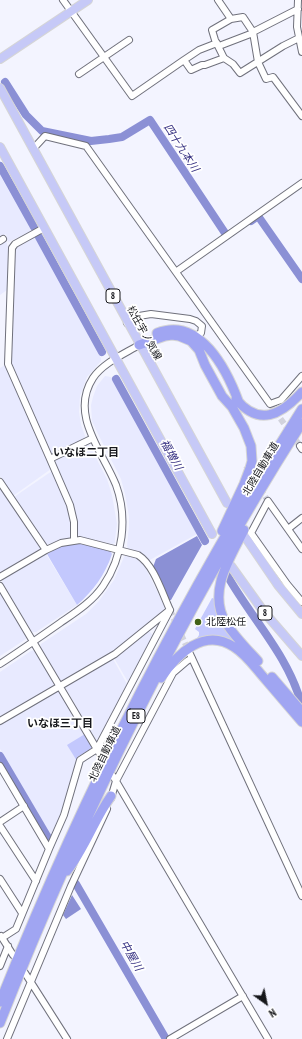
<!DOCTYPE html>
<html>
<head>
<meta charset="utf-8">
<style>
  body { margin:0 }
  #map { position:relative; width:302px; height:1039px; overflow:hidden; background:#f3f4ff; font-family:"PT Sans Narrow",sans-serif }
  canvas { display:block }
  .north { position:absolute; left:246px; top:983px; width:40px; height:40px; -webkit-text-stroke:3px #fff; paint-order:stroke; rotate:147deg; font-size:11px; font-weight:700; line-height:16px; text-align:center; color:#16171b }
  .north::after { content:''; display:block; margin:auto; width:14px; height:18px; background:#16171b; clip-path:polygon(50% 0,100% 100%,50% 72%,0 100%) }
</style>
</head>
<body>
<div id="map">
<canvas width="302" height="1039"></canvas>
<div class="north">N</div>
</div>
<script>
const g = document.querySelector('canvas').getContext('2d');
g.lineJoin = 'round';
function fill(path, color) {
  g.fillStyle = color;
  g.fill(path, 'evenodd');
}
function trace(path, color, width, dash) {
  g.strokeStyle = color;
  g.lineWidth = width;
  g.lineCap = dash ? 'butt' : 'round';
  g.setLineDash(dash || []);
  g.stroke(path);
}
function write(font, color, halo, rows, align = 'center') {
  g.font = font + ' "PT Sans Narrow","Noto Sans JP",sans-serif';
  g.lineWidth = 3.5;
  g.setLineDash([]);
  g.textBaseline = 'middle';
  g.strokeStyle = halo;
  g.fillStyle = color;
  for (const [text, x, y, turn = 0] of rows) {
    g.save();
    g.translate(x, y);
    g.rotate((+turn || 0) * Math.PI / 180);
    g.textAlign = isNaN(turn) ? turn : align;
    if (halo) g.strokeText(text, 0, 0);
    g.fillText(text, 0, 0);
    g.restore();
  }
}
fill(new Path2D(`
  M0,175L32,231L8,242L6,234L0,238Z
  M35,236L101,358V361L87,377L80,396L79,412L81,425L85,436L84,439L54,454L51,453L11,363L14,250L17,246Z
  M6,241L8,247L7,290L0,295V245Z
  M5,365L51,469L13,496L0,476V368Z
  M105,376L111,377L197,534L148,561L141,554L129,550L127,546L129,526V516L125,494L121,479L99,436L92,421L91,405L93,397L97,386Z
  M87,445L90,446L107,479L112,495L117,524L115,540V543L112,544L79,537L78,534L74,506L55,463L56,460Z
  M52,471L68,508L71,531V536L69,538L50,544H46L14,497Z
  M0,485L42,547L40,551L0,574Z
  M46,554L77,605L36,632H32L2,583L3,579Z
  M127,555L136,558L144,565L165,607L164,611L111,653L64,681L60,680L40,647L41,644L86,614L99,601L114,580L124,557Z
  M0,591L26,636V639L0,656Z
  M148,630L154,636L128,682L114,658Z
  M36,650L55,683L54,686L0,717V672L31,651Z
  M113,659L127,684L98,744L65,687Z
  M56,691L60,692L92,746L91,749L77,758L53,839L0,749V725Z`), '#e8eaff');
fill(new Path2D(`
  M73,543L87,545L110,551L112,554C105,575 93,591 77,605L47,554L57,548Z
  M212,598L216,599L241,648L196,640L199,635V632L195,629Z
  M85,734L92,746L91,749L77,757V761L67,745Z`), '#c3c8fd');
fill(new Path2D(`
  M197,536L202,545L171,600H168L153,567L156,559Z
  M72,895L81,909L66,919L63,915Z`), '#8b90d5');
trace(new Path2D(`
  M5,82L26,115L42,131L91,141L109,139L122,137L150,120L225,233
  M0,166L34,227
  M251,221L258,216L302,279
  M39,237L102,352
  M116,379L205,541
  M227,575C251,618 288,655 301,703
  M0,756L50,841
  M76,884L166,1039`), '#8b90d5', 8);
trace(new Path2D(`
  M270,404L300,446
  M246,466L268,501
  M170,610L189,652`), '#d2d3dd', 6, [6, 3]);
const minor = new Path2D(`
  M63,0L132,96L184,60
  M218,0L231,19L243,17L253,32L258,62L266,79L273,77L302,116
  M298,0L297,27L302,52
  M231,19L212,30L215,40L224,58L233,64L240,73L283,46L299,38
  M253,32L298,9
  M217,43L199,50L184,60L191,70L202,65H205L224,58
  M219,46L253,33
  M79,74L129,40
  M33,149L45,136L86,146L270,404L281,400L302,376
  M44,228L15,244L12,248L8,364L50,459
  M0,241L3,239
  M177,271L302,183
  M127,323L139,316L151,314L190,319L196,321L202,326L201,333L195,336
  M300,446L302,449
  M0,482L46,550L61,543L80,540L138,555C154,565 162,593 170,610
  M288,529L302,518
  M74,540V522L70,505L50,459L93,438
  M302,549L268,501L251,533L287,584L302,602
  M0,577L46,550
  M0,586L101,756
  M190,654L302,896
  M0,664C20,651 40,637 60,623C76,612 92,602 103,586C123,557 128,518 116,485C103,452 69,415 93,378C103,363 124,354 139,345
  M0,721L115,654L167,612
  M0,766L49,849L16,929L2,938
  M113,776L268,1039
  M111,798L116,781L173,673L187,661L192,658
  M0,822L24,806
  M0,826L36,881
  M49,849L64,815L80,760L97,749L170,610
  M0,879L22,913
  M1,936L13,955
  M0,966L8,946
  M25,973L67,1039
  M7,1039L71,886L107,809
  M170,1039L243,996`);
const major = new Path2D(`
  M0,59L88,0
  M0,88L227,503
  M0,147L212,534
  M246,538L278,585L302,614
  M231,566L264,612L302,656`);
const highway = new Path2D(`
  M157,333C200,316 227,370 239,403
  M139,345L165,336L172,335L179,336L191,341L199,350L205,365L222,396L232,407L244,428L251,446L252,461L250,468L244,484L222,531
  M236,399C259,427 281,415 302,392
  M244,530C230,558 207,592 226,623C235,637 247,649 258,661
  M272,677L302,712
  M161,678C177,654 204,627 234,647C247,655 256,669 266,680C278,694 290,708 302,722
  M67,871C85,848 94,820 111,796
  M0,1002C82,795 183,597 302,409
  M0,1023C82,815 181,613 302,423`);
trace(minor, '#70717c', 8);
trace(major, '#d5d5d6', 10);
trace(highway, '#d5d5d6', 11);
trace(minor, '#fff', 6);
trace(major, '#c6c9f7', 8);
trace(highway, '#a0a5f2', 9);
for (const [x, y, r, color] of [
  [198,622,4,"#426218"]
]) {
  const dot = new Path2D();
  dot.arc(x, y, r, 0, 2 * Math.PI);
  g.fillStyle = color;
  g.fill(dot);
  trace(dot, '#fff', 1.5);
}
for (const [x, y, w] of [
  [113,296,14],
  [265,613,14],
  [136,716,18]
]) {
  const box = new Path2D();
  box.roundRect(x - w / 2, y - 7, w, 14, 3);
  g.fillStyle = '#fff';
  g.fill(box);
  trace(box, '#16171b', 1);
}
write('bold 9px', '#16171b', null, [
  ["8",113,296],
  ["8",265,613],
  ["E8",136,716]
]);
write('10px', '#16171b', '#fff', [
  ["松任宇ノ気線",144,333,61],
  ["北陸自動車道",261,469,-59],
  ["北陸自動車道",105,754,-64]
]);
write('10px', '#16171b', '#fff', [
  ["北陸松任",206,622]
], 'left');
write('italic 11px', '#363182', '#fff', [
  ["四十九本川",181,148,57],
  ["福増川",171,455,61],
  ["中屋川",131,956,60]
]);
write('bold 11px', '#16171b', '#fff', [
  ["いなほ二丁目",86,453],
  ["いなほ三丁目",60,724]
]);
</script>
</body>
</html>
